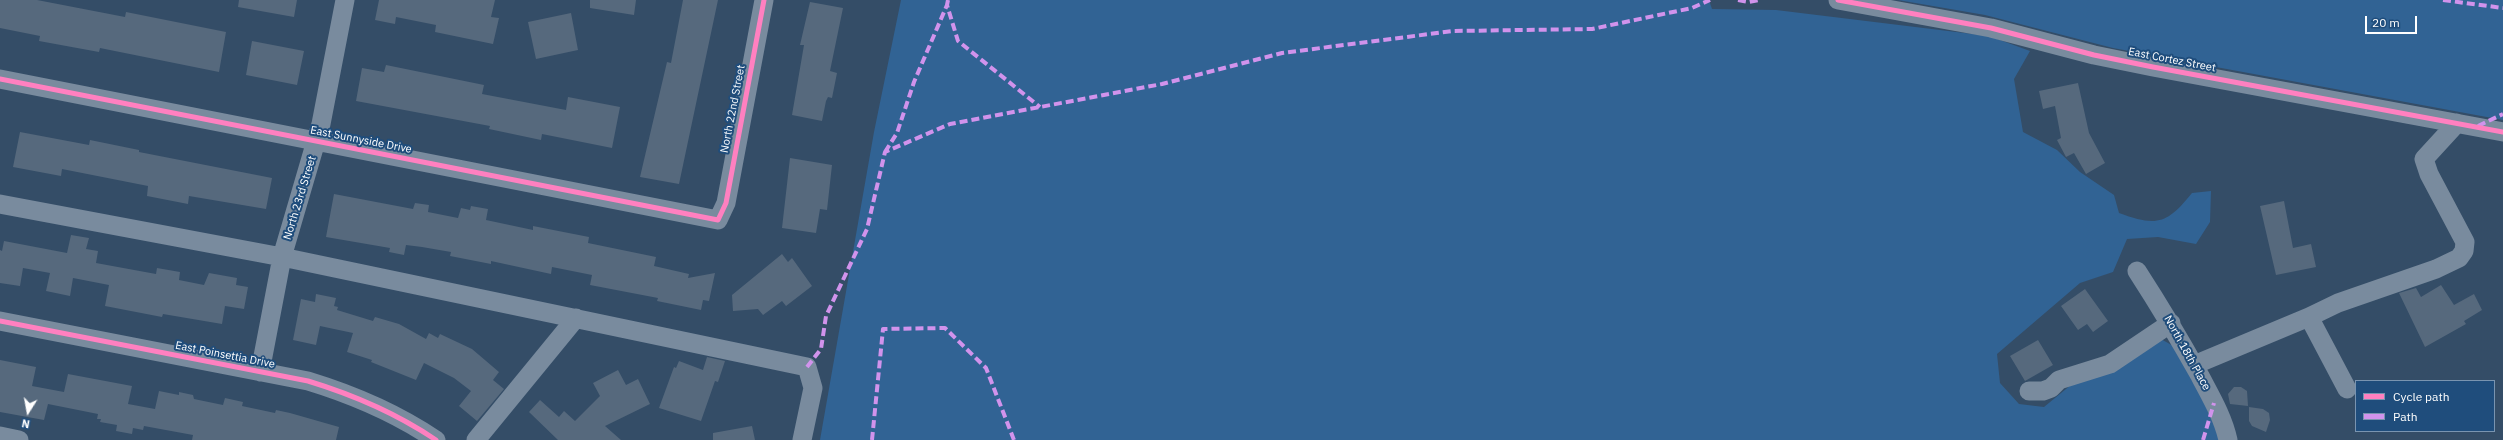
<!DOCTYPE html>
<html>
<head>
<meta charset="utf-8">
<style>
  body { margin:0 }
  #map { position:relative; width:2503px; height:440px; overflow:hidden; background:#344d67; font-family:"IBM Plex Sans",sans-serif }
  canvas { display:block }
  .legend { position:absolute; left:2355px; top:380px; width:140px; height:52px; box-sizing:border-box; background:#1f4d7c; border:1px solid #7994b0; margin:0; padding:5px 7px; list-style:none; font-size:12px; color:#fff }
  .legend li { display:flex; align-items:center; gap:8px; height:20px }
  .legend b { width:20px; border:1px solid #7994b0 }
  .north { position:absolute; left:8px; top:392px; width:40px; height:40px; -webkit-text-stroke:3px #1f4d7c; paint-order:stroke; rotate:191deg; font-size:11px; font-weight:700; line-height:16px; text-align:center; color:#fff }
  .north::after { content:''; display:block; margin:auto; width:14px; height:18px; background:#fff; clip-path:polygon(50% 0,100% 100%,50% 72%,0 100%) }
  .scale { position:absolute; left:2365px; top:16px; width:52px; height:18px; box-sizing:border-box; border:2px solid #fff; border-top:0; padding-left:5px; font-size:12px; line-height:14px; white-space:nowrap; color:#fff; -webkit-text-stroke:3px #1f4d7c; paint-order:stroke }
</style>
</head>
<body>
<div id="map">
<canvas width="2503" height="440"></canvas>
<ul class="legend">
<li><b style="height:5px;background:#ff80c0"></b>Cycle path</li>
<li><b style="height:5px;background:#d193ec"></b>Path</li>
</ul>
<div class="north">N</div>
<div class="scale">20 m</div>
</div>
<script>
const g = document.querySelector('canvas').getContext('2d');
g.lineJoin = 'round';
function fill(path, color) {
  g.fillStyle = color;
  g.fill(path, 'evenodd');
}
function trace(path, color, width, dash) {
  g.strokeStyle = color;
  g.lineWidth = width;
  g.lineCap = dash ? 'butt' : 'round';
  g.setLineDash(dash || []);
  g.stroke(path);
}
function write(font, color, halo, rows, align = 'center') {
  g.font = font + ' "IBM Plex Sans",sans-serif';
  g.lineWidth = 4;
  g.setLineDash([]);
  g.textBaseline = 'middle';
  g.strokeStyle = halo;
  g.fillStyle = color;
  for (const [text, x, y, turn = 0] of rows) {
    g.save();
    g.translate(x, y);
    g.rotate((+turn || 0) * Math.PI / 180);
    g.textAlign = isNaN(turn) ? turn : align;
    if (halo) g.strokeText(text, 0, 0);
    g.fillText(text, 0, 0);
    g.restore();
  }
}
fill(new Path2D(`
  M901,0H1709L1712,9L1776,10L1989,36L2030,51L2014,79L2023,132L2057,150L2080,172L2114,195L2119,213C2157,227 2167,224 2192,193L2211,191L2210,222L2196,244L2158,237L2127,239L2113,272L2080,283L1997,354L2000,383L2019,404L2044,407L2077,380L2159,338L2177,348L2223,440H820L874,132Z
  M1898,0H2503V120L2113,48L1985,15Z`), '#316394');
fill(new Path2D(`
  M0,0H37L125,17L126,12L226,32L219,72L100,48L99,52L39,41L40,36L0,28Z
  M239,0H297L294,17L238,7Z
  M379,0H495L491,17L499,18L493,44L435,32L436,25L396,17L395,24L375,20Z
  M590,0H636L634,15L590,8Z
  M683,0H718L679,184L640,177L667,62L671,63Z
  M810,2L843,8L830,71L837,73L832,98L828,97L826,101L822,121L792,115L804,45H800Z
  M571,13L578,50L536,59L528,22Z
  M252,41L304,51L297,85L246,75Z
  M386,65L484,85L482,94L566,110L568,97L620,107L612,148L542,134L541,140L489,129L490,126L356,101L362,68L384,72Z
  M2078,83L2089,133L2105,163L2086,174L2074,153L2066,157L2057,140L2061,138L2055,106L2043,109L2039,91Z
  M20,132L89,145L90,140L139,150V152L272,178L266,209L189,196L188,204L147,196L148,186L62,169L61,176L13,167Z
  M790,158L832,165L827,210L820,209L816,233L782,228Z
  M334,194L413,209L415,203L429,205L428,212L458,218L461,208L470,210L471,206L488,209L486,220L533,230V226L589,237L588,243L656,257L654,266L689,274L688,278L715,273L709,301L703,300L701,310L657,301L658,298L590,285L592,275L552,267L551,274L491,261V264L450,256L451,252L422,247L406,245L404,255L389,252L390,248L326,237Z
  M2284,201L2293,248L2311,244L2316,267L2276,275L2260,206Z
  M71,235L89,238L86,249L98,251L96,263L156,274L157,268L180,272L179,280L204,285L209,273L237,278L236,285L248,287L244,309L225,306L222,324L163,314L162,317L105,306L109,285L73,278L70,296L46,291L50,273L23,268L20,286L0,283V250L2,251L4,241L67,253Z
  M782,254L788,262L792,258L812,286L786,306L782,301L763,315L758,309L733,311L732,295Z
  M2441,285L2454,305L2474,294L2482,310L2464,321L2466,324L2425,347L2399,293L2416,288L2421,297Z
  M2085,289L2108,321L2093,332L2087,324L2078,330L2061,306Z
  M316,294L336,298L334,306L338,307L337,310L373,321L375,317L399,324L426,339L429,333L438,338L440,334L472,349L499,372L493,380L504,389L477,421L459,406L471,391L454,378L424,363L416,380L371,362L372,360L347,352L353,333L320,326L316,345L293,340L301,299L315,302Z
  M2038,340L2053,365L2025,381L2010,356Z
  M707,357L725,361L718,382L715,381L701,421L659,408L674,367L676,368L679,361L703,370Z
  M0,360L36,367L32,386L64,392L68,374L132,386L128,404L155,409L159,391L179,395V392L193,395L194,399L223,405L225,398L243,402L242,406L275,413L276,410L290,413L339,427L336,440H192L193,435L144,426L143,430L133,428L132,434L116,431L117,425L100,422L101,419H97L98,414L48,404L44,420L0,412Z
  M618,370L626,385L638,379L650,404L605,426L621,440H558L529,412L540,400L559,417L564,411L575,421L600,396L593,383Z
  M2234,387H2241L2247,391L2248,406L2230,404L2228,394Z
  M2249,407L2263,409L2269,413L2270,420L2266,432L2252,426L2249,421Z
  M752,426L755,440H713V433Z`), '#56697d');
trace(new Path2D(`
  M1838,0L1991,28L2094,55L2153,67L2503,132
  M0,79L718,220L726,203L764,0
  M0,204L282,257L807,367L813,388L802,440
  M2137,271C2159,305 2180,340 2200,376C2211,397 2223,417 2228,440
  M2309,317L2338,303L2436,269L2459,258L2464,251L2465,242L2429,174L2424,159L2457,123
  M0,321L308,381C354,395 396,413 436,440
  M2194,365L2309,317L2347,389
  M260,372L282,257L321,124L345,0
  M2029,391H2043L2051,388L2059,380L2110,364L2171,323
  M0,436L19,440
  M476,440L576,318`), '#798b9e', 19);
trace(new Path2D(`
  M948,0L947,5L958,41L1040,107
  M1738,0L1749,2L1759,0
  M2443,0L2503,8
  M2478,126L2503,114
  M885,152L897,133L914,82L947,5
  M807,367L821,349L826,316L867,229L885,152L950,124L1162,84L1282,53L1453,31L1592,29L1692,8L1710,0
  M872,440L883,329L945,328L986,368L1014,440
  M2203,440L2214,403`), '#d193ec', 4, [8, 4]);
trace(new Path2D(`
  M1838,0L1991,28L2094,55L2153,67L2503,132
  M0,79L718,220L726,203L764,0
  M0,321L308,381C354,395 396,413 436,440`), '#ff80c0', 5);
write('11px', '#fff', '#1f4d7c', [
  ["East Cortez Street",2172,60,11],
  ["North 22nd Street",733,109,-79],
  ["East Sunnyside Drive",361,140,11],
  ["North 23rd Street",300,198,-73],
  ["North 18th Place",2187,353,61],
  ["East Poinsettia Drive",225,355,11]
]);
</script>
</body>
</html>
